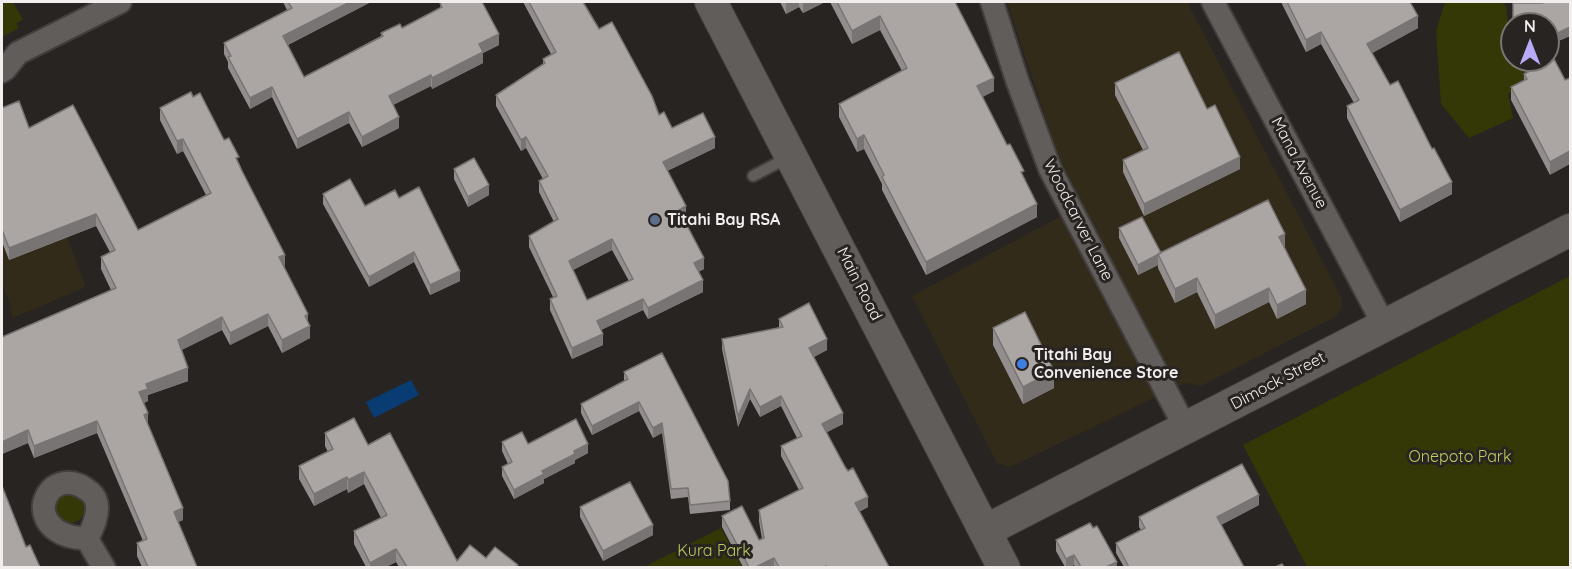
<!DOCTYPE html>
<html>
<head>
<meta charset="utf-8">
<style>
  body { margin:0 }
  #map { position:relative; width:1572px; height:569px; overflow:hidden; background:#282422; font-family:Quicksand,sans-serif }
  canvas { display:block }
  .frame { position:absolute; inset:0; border:3px solid #f1eeed; pointer-events:none }
  .north { position:absolute; left:1500px; top:12px; width:60px; height:60px; box-sizing:border-box; background:#282422; border:2px solid #787573; border-radius:50%; rotate:0deg; font-size:16px; font-weight:700; line-height:24px; text-align:center; color:#f1eeed }
  .north::after { content:''; display:block; margin:auto; width:21px; height:27px; background:#b7abf7; clip-path:polygon(50% 0,100% 100%,50% 72%,0 100%) }
</style>
</head>
<body>
<div id="map">
<canvas width="1572" height="569"></canvas>
<div class="frame"></div>
<div class="north">N</div>
</div>
<script>
const g = document.querySelector('canvas').getContext('2d');
g.lineJoin = 'round';
function fill(path, color) {
  g.fillStyle = color;
  g.fill(path, 'evenodd');
}
function trace(path, color, width, dash) {
  g.strokeStyle = color;
  g.lineWidth = width;
  g.lineCap = dash ? 'butt' : 'round';
  g.setLineDash(dash || []);
  g.stroke(path);
}
function write(font, color, halo, rows, align = 'center') {
  g.font = font + ' Quicksand,sans-serif';
  g.lineWidth = 6;
  g.setLineDash([]);
  g.textBaseline = 'middle';
  g.strokeStyle = halo;
  g.fillStyle = color;
  for (const [text, x, y, turn = 0] of rows) {
    g.save();
    g.translate(x, y);
    g.rotate((+turn || 0) * Math.PI / 180);
    g.textAlign = isNaN(turn) ? turn : align;
    if (halo) g.strokeText(text, 0, 0);
    g.fillText(text, 0, 0);
    g.restore();
  }
}
fill(new Path2D(`
  M1007,2H1187L1336,287L1342,300L1341,310L1335,317L1201,386L1186,383L1176,387L1060,162Z
  M19,114L85,284L82,289L12,318L11,307L2,283V120Z
  M1061,216L1155,397L1011,467L997,463L912,296Z`), '#322b1a');
fill(new Path2D(`
  M2,2H13L23,20L16,23L19,28L2,37Z
  M1445,2H1503L1506,6L1509,37L1512,38V60H1538L1539,72L1508,94L1513,118L1469,138L1441,104L1436,31Z
  M1570,276V567H1307L1243,445Z
  M55 508a15 15 0 1 1 30 0a15 15 0 1 1-30 0Z
  M721,528L742,567H644Z`), '#333806');
fill(new Path2D(`
  M411,380L419,395L374,418L366,402Z`), '#093c72');
const lane = new Path2D(`
  M753,176L789,157`);
const street = new Path2D(`
  M992,2L1017,80L1050,169L1186,429
  M1213,2L1384,325
  M2,71L5,69L18,53L120,2
  M87,539C94,526 104,504 90,492C51,460 20,521 69,536C75,538 82,538 87,539L104,568`);
const secondary = new Path2D(`
  M711,2L1004,568
  M985,531L1570,230`);
trace(lane, '#423e3d', 14);
trace(street, '#423e3d', 26);
trace(secondary, '#423e3d', 34);
trace(lane, '#615d5b', 10);
trace(street, '#615d5b', 22);
trace(secondary, '#615d5b', 32);
fill(new Path2D(`
  M283,2H371L288,45L304,77L381,36V33L402,28L440,8L441,2H482L499,45L483,53V63L432,89L431,86L393,105L399,128L362,147L349,123L297,149L272,97L250,109L228,68V62L224,54V43L287,10Z
  M523,2H583L597,27L659,115L672,128L715,148L667,171L686,217L683,218L704,269L698,272L703,292L648,319L643,310L601,330L603,345L572,359L550,310V299L553,297L529,247V236L554,222L539,192V181L543,179L526,148L521,151L496,106V95L543,64V59L551,54ZM612,250L629,281L587,300L573,270Z
  M780,2H825L803,13L799,7L786,14Z
  M830,2H955L994,91L982,97L1024,177L1037,217L926,275L882,190V184L864,149L857,152L839,117V104L902,71L880,30L852,44Z
  M1281,2H1410L1418,28L1372,53L1452,194L1400,222L1347,118V106L1354,103L1321,44L1306,52Z
  M1539,2H1569L1570,4V36L1556,42L1553,35H1548V24Z
  M1524,74L1565,80L1550,175L1511,100V87L1524,80Z
  M1115,83L1207,109L1240,169L1144,216L1123,172V160L1143,150L1115,95Z
  M193,97L224,140L239,163L308,323L310,338L282,353L268,326L230,345L222,330L181,350L188,381L148,395V401L144,403L148,425L183,520L178,522L197,567H142L137,556V543L143,541L97,433L34,458L28,443L2,454V337L111,290L101,269V257L110,252L96,226L9,260L2,242V108L29,128L138,230L206,195L183,151L177,154L160,120V108Z
  M454,169L489,195L468,207L454,179Z
  M323,194L365,206L399,198L460,281L430,295L414,262L369,287L323,204Z
  M1119,228L1161,253L1285,248L1306,304L1277,319L1269,302L1215,329L1197,292L1175,303L1158,268V265L1138,275L1119,238Z
  M779,319L827,350L814,357L843,424L826,432L868,507L859,512L889,567H743L722,527V516L759,540L762,539L759,521V510L799,490L781,456V446L797,438L781,406L760,417L750,399L738,427L722,349V339L779,328Z
  M993,328L1054,388L1023,404L993,345Z
  M624,372L730,501V510L690,514L688,497L671,499L662,433L653,438L639,411L592,435L581,413V404L624,381Z
  M325,433L368,445L457,561L486,558L518,567H399L396,562L386,567H366L354,544V531L381,518L364,484L348,493L347,489L314,506L299,479V466L328,452L325,446Z
  M502,442L528,444L588,453L575,460V463L544,479V483L514,499L502,476V467L508,464L502,451Z
  M1259,505L1221,525L1244,567H1124L1116,553V543L1141,530L1139,527V517Z
  M580,507L653,535L603,561L580,517Z
  M1056,540L1117,567H1075L1074,565L1069,567H1065L1056,551Z`), '#938e8d');
fill(new Path2D(`
  M350,2H371L283,47V36Z
  M786,2H799V7L786,14Z
  M803,2H825L803,13Z
  M880,16V30L852,44V31Z
  M1418,16V28L1367,56V44Z
  M1570,27V36L1556,42V34Z
  M1321,32V44L1306,52V40Z
  M499,34V45L483,53V63L432,89V78L479,44Z
  M431,75V86L389,107V96Z
  M994,78V91L977,100V86Z
  M272,87V97L250,109V98Z
  M349,112V123L297,149V139Z
  M399,117V128L362,147V137Z
  M864,135V149L857,152V139Z
  M526,137V148L521,151V140Z
  M715,137V148L663,173V162Z
  M183,139V151L177,154V141Z
  M1570,151V164L1550,175V162Z
  M1240,157V169L1144,216V204Z
  M1452,182V194L1400,222V210Z
  M489,185V195L468,207V197Z
  M1037,204V217L926,275V262Z
  M686,206V217L679,221V210Z
  M96,214V226L9,260V248Z
  M1285,234V248L1279,251V237Z
  M612,239V250L569,272V261Z
  M414,252V262L369,287V277Z
  M285,255V267L279,257Z
  M1158,255V265L1138,275V265Z
  M704,258V269L694,274V263Z
  M460,271V281L430,295V285Z
  M1197,278V292L1175,303V289Z
  M703,280V292L648,319V308Z
  M1269,288V302L1215,329V315Z
  M1306,290V304L1277,319V305Z
  M643,299V310L597,332V321Z
  M268,314V326L230,345V333Z
  M308,314V326L305,316Z
  M222,317V330L178,352V340Z
  M310,326V338L282,353V340Z
  M603,334V345L572,359V348Z
  M827,339V350L809,359V348Z
  M188,368V381L148,395V401L139,404V392L146,384Z
  M1054,371V388L1023,404V387Z
  M750,389V399L738,427V416Z
  M781,396V406L760,417V407Z
  M639,402V411L592,435V426Z
  M148,413V425L144,415Z
  M843,413V424L822,435V424Z
  M97,421V433L34,458V446Z
  M662,423V433L653,438V428Z
  M28,430V443L2,454V442Z
  M588,444V453L575,460V463L544,479V483L514,499V490L574,451Z
  M364,472V484L348,493V480Z
  M347,477V489L314,506V494Z
  M1259,495V505L1217,527V517Z
  M868,497V507L855,514V503Z
  M183,508V520L174,524V512Z
  M653,525V535L603,561V551Z
  M396,549V562L386,567H370V563Z
  M1074,555V565L1069,567H1066V559Z
  M774,558V567H756Z
  M1117,562V567H1106Z`), '#787473');
const building = new Path2D(`
  M288,2H350L283,36L304,77L383,36L381,33L400,24L402,28L442,7L440,3L443,2H482L499,34L479,44L483,52L432,78L431,75L389,96L399,117L362,137L349,112L297,139L272,87L250,98L228,57L231,56L224,43L292,8Z
  M529,2H583L599,29L612,22L652,96L659,115L664,112L672,128L703,113L715,137L663,162L686,206L679,210L704,258L694,263L703,280L648,308L643,299L597,321L603,334L572,348L550,299L557,296L529,236L558,219L539,181L548,176L526,137L521,140L496,95L545,63L543,59L556,52ZM612,239L633,279L587,300L569,261Z
  M837,2H955L994,78L977,86L1007,145L1010,144L1024,171L1021,172L1037,204L926,262L882,177L884,175L864,135L857,139L839,104L907,68L880,16L852,31Z
  M1287,2H1410L1418,16L1367,44L1390,85L1398,81L1432,149L1434,148L1452,182L1400,210L1347,106L1359,100L1321,32L1306,40Z
  M1542,2H1569L1570,4V27L1556,34L1553,26H1548V24H1513V3H1543Z
  M1179,52L1207,109L1215,105L1240,157L1144,204L1123,160L1148,148L1115,83Z
  M1554,59L1565,80L1570,78V151L1550,162L1511,87L1527,79L1524,74Z
  M191,92L193,97L200,93L224,140L229,138L239,157L236,158L242,171L285,255L279,257L308,314L305,316L310,326L282,340L268,314L230,333L222,317L178,340L188,368L146,384L148,389L139,392L148,413L144,415L183,508L174,512L197,567H148L137,543L147,539L97,421L34,446L28,430L2,442V337L116,288L101,257L115,250L96,214L9,248L2,230V108L19,101L29,128L73,105L138,230L211,193L183,139L177,141L160,108Z
  M474,158L489,185L468,197L454,169Z
  M350,179L365,206L395,190L399,198L419,187L460,271L430,285L414,252L369,277L323,194Z
  M1268,200L1285,234L1279,237L1306,290L1277,305L1269,288L1215,315L1197,278L1175,289L1158,254Z
  M1142,217L1161,253L1138,265L1119,228Z
  M809,303L827,339L809,348L843,413L822,424L845,467L848,471L853,468L868,497L855,503L889,567H827L826,566L824,567H779L774,558L756,567H749L722,516L742,506L759,540L764,538L759,510L803,488L781,446L802,436L781,396L760,407L750,389L738,416L722,339L783,327L779,319Z
  M1025,312L1054,371L1023,387L993,328Z
  M662,353L728,481L730,501L690,505L688,488L671,489L662,423L653,428L639,402L592,426L581,404L628,379L624,372Z
  M354,418L368,445L390,433L457,561L470,545L486,558L495,547L518,565L515,567H407L396,549L370,563L354,531L387,515L364,472L348,480L347,477L314,494L299,466L333,449L325,433Z
  M576,419L588,444L574,451L575,454L542,471L544,474L514,490L502,467L512,462L502,442L522,432L528,444Z
  M1242,464L1259,495L1217,517L1244,567H1129L1116,543L1145,528L1139,517Z
  M630,482L653,525L603,551L580,507Z
  M2,486L26,547L30,545L40,567H2Z
  M1090,523L1093,528L1097,526L1117,562L1106,567H1081L1074,555L1066,559L1056,540Z
  M1282,564L1284,567H1275Z`);
fill(building, '#aba5a4');
trace(building, '#787473', 1.5);
for (const [x, y, r, color] of [
  [655,220,6,"#5c6f8a"],
  [1022,364,6,"#3f7fe0"]
]) {
  const dot = new Path2D();
  dot.arc(x, y, r, 0, 2 * Math.PI);
  g.fillStyle = color;
  g.fill(dot);
  trace(dot, '#282422', 2);
}
write('16px', '#f1eeed', '#282422', [
  ["Mana Avenue",1299,163,62],
  ["Woodcarver Lane",1078,220,63],
  ["Main Road",859,284,63],
  ["Dimock Street",1278,381,-28]
]);
write('bold 16px', '#f1eeed', '#282422', [
  ["Titahi Bay RSA",667,220],
  ["Titahi Bay",1034,355],
  ["Convenience Store",1034,373]
], 'left');
write('16px', '#becb5e', '#282422', [
  ["Onepoto Park",1460,457],
  ["Kura Park",714,551]
]);
</script>
</body>
</html>
